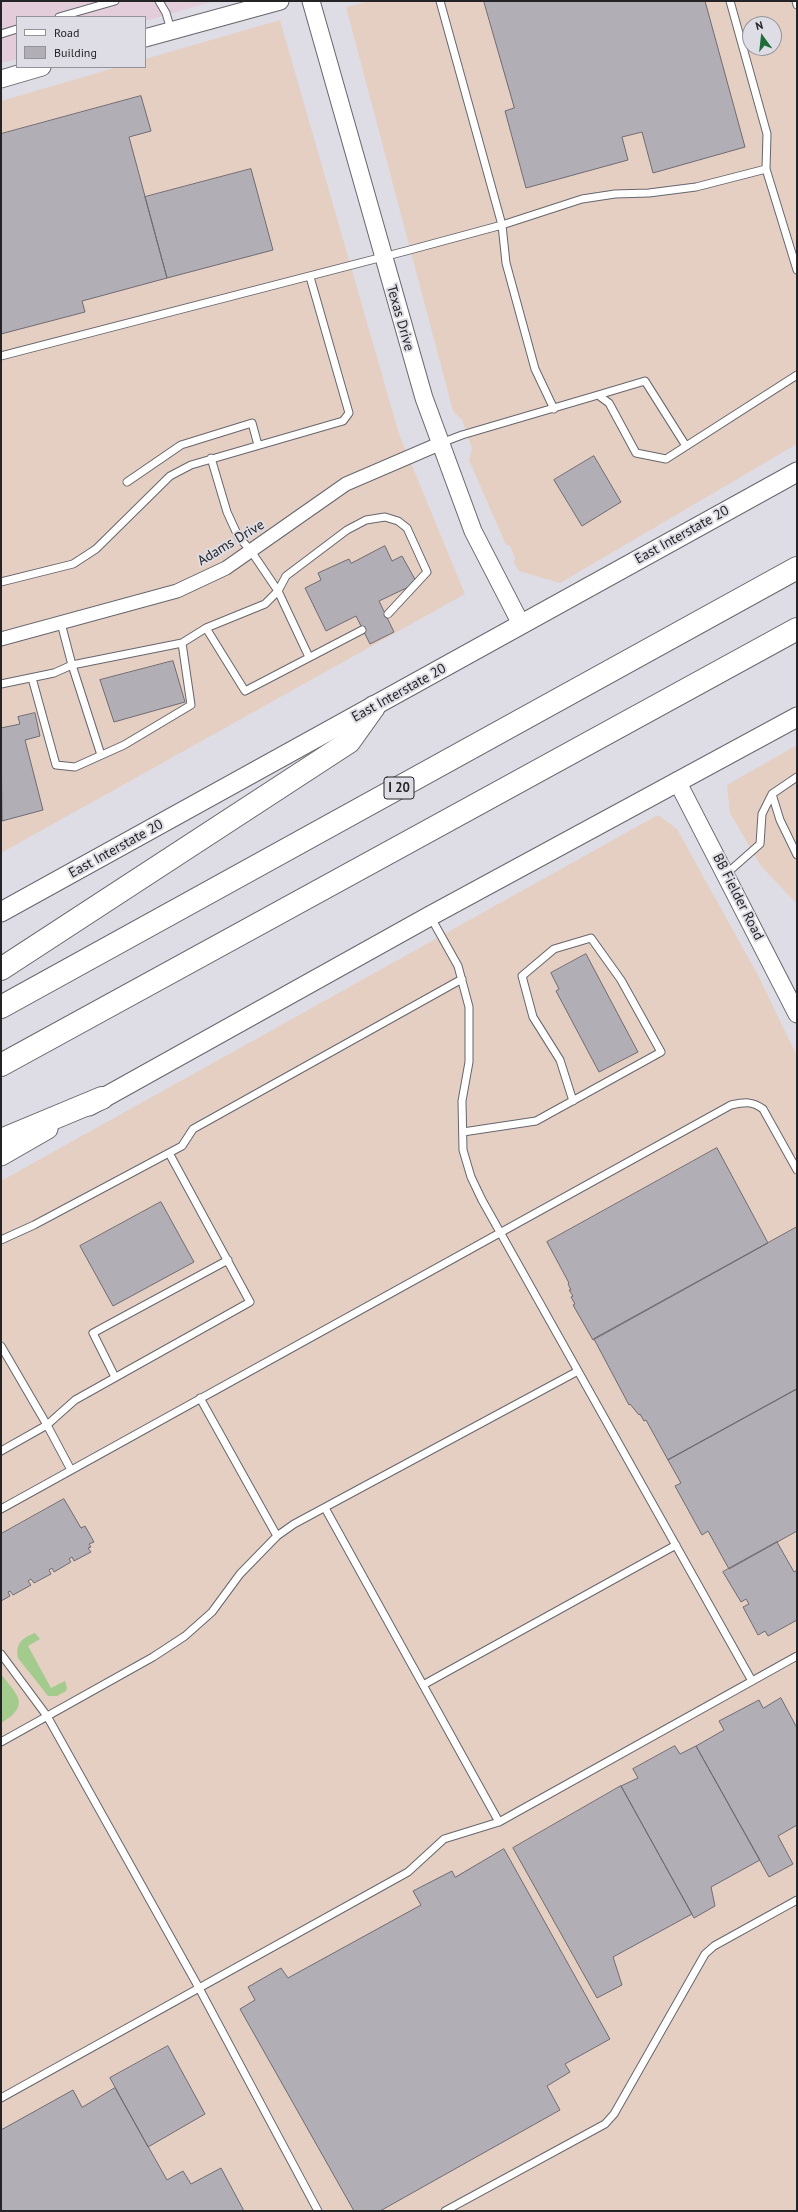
<!DOCTYPE html>
<html>
<head>
<meta charset="utf-8">
<style>
  body { margin:0 }
  #map { position:relative; width:798px; height:2212px; overflow:hidden; background:#dedde5; font-family:"PT Sans",sans-serif }
  canvas { display:block }
  .frame { position:absolute; inset:0; border:2px solid #242427; pointer-events:none }
  .legend { position:absolute; left:16px; top:16px; width:130px; height:52px; box-sizing:border-box; background:#dedde5; border:1px solid #949399; margin:0; padding:5px 7px; list-style:none; font-size:12px; color:#242427 }
  .legend li { display:flex; align-items:center; gap:8px; height:20px }
  .legend b { width:20px; border:1px solid #949399 }
  .north { position:absolute; left:742px; top:16px; width:40px; height:40px; box-sizing:border-box; background:#dedde5; border:1px solid #949399; border-radius:50%; rotate:345deg; font-size:11px; font-weight:700; line-height:16px; text-align:center; color:#242427 }
  .north::after { content:''; display:block; margin:auto; width:14px; height:18px; background:#206d3b; clip-path:polygon(50% 0,100% 100%,50% 72%,0 100%) }
</style>
</head>
<body>
<div id="map">
<canvas width="798" height="2212"></canvas>
<div class="frame"></div>
<ul class="legend">
<li><b style="height:5px;background:#fff"></b>Road</li>
<li><b style="height:11px;background:#b2aeb5"></b>Building</li>
</ul>
<div class="north">N</div>
</div>
<script>
const g = document.querySelector('canvas').getContext('2d');
g.lineJoin = 'round';
function fill(path, color) {
  g.fillStyle = color;
  g.fill(path, 'evenodd');
}
function trace(path, color, width, dash) {
  g.strokeStyle = color;
  g.lineWidth = width;
  g.lineCap = dash ? 'butt' : 'round';
  g.setLineDash(dash || []);
  g.stroke(path);
}
function write(font, color, halo, rows, align = 'center') {
  g.font = font + ' "PT Sans",sans-serif';
  g.lineWidth = 4;
  g.setLineDash([]);
  g.textBaseline = 'middle';
  g.strokeStyle = halo;
  g.fillStyle = color;
  for (const [text, x, y, turn = 0] of rows) {
    g.save();
    g.translate(x, y);
    g.rotate((+turn || 0) * Math.PI / 180);
    g.textAlign = isNaN(turn) ? turn : align;
    if (halo) g.strokeText(text, 0, 0);
    g.fillText(text, 0, 0);
    g.restore();
  }
}
fill(new Path2D(`
  M370,1H797V444L560,583L519,571L514,563L515,558L510,546L506,545L469,460L472,448L462,420L453,411L346,7ZM750,24H774V48H750Z
  M280,20L399,434L465,594L1,853V101L118,67H145V59Z
  M797,745V904L761,866L730,813L727,785Z
  M658,815L677,829L759,977L797,1056V2211H1V1181Z`), '#e5cfc3');
fill(new Path2D(`
  M1,1H215L145,21V17H17V59L1,63Z`), '#e3cddb');
fill(new Path2D(`
  M35,1633L40,1639L28,1646L51,1688L65,1681L67,1688L66,1691L57,1696H48L18,1658C15,1644 23,1637 35,1633Z
  M1,1674C18,1696 31,1705 1,1723Z`), '#a3cb8d');
const building = new Path2D(`
  M484,1H705L745,147L653,173L642,132L622,137L628,160L526,188L505,111L514,108Z
  M141,96L151,131L129,137L167,278L82,301L85,312L1,334V134Z
  M251,169L273,250L167,278L145,197Z
  M594,456L621,502L582,526L554,480Z
  M385,546L392,561L402,556L417,583L379,601L394,632L370,644L356,616L326,631L305,588L321,580L318,573L349,559L351,563Z
  M173,661L185,702L114,722L100,680Z
  M35,713L40,736L25,740L43,810L2,821L1,728L20,724L18,717Z
  M586,954L638,1052L599,1072L556,991L559,989L551,973Z
  M717,1148L768,1243L593,1340L573,1305L575,1304L571,1297L573,1296L569,1290H571L568,1284L569,1283L547,1242Z
  M161,1202L194,1262L113,1306L80,1246Z
  M797,1227V1389L668,1460L646,1420L644,1421L640,1414L639,1415L630,1404L629,1405L594,1339Z
  M797,1389V1531L729,1569L708,1531L702,1535L675,1486L681,1483L668,1460Z
  M64,1499L81,1528L85,1526L94,1542L89,1544L91,1547L88,1548L91,1552L74,1561L72,1557L69,1559L71,1562L54,1572L52,1568L49,1570L51,1574L34,1583L31,1579L28,1581L31,1585L13,1595L10,1591L8,1592L10,1596L1,1601V1534Z
  M777,1542L794,1572L797,1570V1620L768,1636L765,1631L758,1635L743,1607L749,1604L746,1599L741,1602L723,1572Z
  M781,1698L797,1728V1825L778,1836L793,1864L769,1877L696,1746L724,1730L719,1721L759,1700L763,1708Z
  M675,1746L680,1754L696,1746L760,1860L711,1887L715,1906L694,1918L621,1786L638,1778L633,1769Z
  M621,1786L692,1914L613,1957L622,1985L597,1998L513,1848Z
  M504,1849L610,2039L565,2064L570,2072L547,2086L560,2110L380,2211H354L240,2009L255,2000L248,1987L281,1968L288,1978L421,1905L413,1891L452,1871L455,1877Z
  M168,2046L205,2114L148,2147L110,2078Z
  M115,2088L167,2180L183,2171L191,2184L221,2168L244,2211H1V2130L73,2090L82,2107Z`);
fill(building, '#b2aeb5');
trace(building, '#706c73', 1);
const service = new Path2D(`
  M159,1L166,13L171,30
  M440,1L502,225L506,263L535,369L554,409
  M730,1L767,134L766,169L797,270
  M796,1L797,5
  M59,17L115,1
  M1,34L17,29
  M1,356L406,251L502,225L582,199L615,194L649,193L696,187L766,169
  M598,395L645,381L686,446
  M441,443L462,435L598,395L609,403L636,453L666,459L797,375
  M211,458L227,512L238,536L251,551L278,591L309,657
  M127,482L181,445L252,423L258,445
  M1,582L73,564L96,549L170,476L191,465L343,421L349,413L310,277
  M206,628L245,691L362,630
  M32,678L56,765L75,767L124,745L191,705L182,643L206,628L265,604L278,591L286,576L347,530L366,520L385,517L398,521L407,528L427,572L388,614
  M1,684L54,673L72,665L61,623
  M101,755L72,665L182,643
  M772,794L780,820L797,855
  M726,874L760,844L762,814L772,794L797,777
  M430,916L458,966L469,1007V1062L462,1101L463,1150L471,1177L482,1200L752,1681
  M463,1132L536,1121L661,1052L621,980L591,938L554,949L522,976L533,1017L560,1060L573,1101
  M1,1240L34,1225L182,1146L193,1129L462,979
  M1,1346L47,1425L1,1451
  M115,1377L93,1333L228,1260
  M200,1398L277,1536
  M71,1470L47,1425L75,1400L250,1302L169,1153
  M325,1508L423,1685L676,1545
  M1,1509L731,1105C745,1102 752,1101 763,1109L797,1170
  M1,1654L47,1716L199,1988L318,2211
  M423,1685L499,1822
  M1,1742L153,1657L185,1636L212,1612L240,1574L277,1536L294,1524L578,1371
  M1,2098L408,1872L444,1839L499,1822L797,1656
  M445,2211L605,2124L614,2114L705,1954L714,1946L797,1900`);
const minor = new Path2D(`
  M1,639L177,591L226,568L346,484L439,444`);
const tertiary = new Path2D(`
  M311,1L424,398L473,531L521,624
  M145,38L280,1
  M1,79L42,67
  M677,781L797,1014`);
const secondary = new Path2D(`
  M1,912L797,472
  M89,1106L430,916L797,717
  M1,1156L48,1129`);
const motorway = new Path2D(`
  M1,969L349,742L374,707
  M1,1007L797,568
  M1,1065L797,629
  M1,1140L102,1098`);
trace(service, '#66666d', 9);
trace(minor, '#66666d', 15);
trace(tertiary, '#66666d', 19);
trace(secondary, '#66666d', 21);
trace(motorway, '#66666d', 24);
trace(service, '#fff', 7);
trace(minor, '#fff', 13);
trace(tertiary, '#fff', 17);
trace(secondary, '#fff', 19);
trace(motorway, '#fff', 22);
for (const [x, y, w] of [
  [399,788,30]
]) {
  const box = new Path2D();
  box.roundRect(x - w / 2, y - 11, w, 22, 3);
  g.fillStyle = '#dedde5';
  g.fill(box);
  trace(box, '#242427', 1);
}
write('bold 13px', '#242427', null, [
  ["I 20",399,788]
]);
write('14px', '#242427', '#dedde5', [
  ["Texas Drive",400,318,74],
  ["East Interstate 20",682,535,-29],
  ["Adams Drive",231,543,-31],
  ["East Interstate 20",399,693,-29],
  ["East Interstate 20",116,849,-29],
  ["BB Fielder Road",738,897,63]
]);
</script>
</body>
</html>
